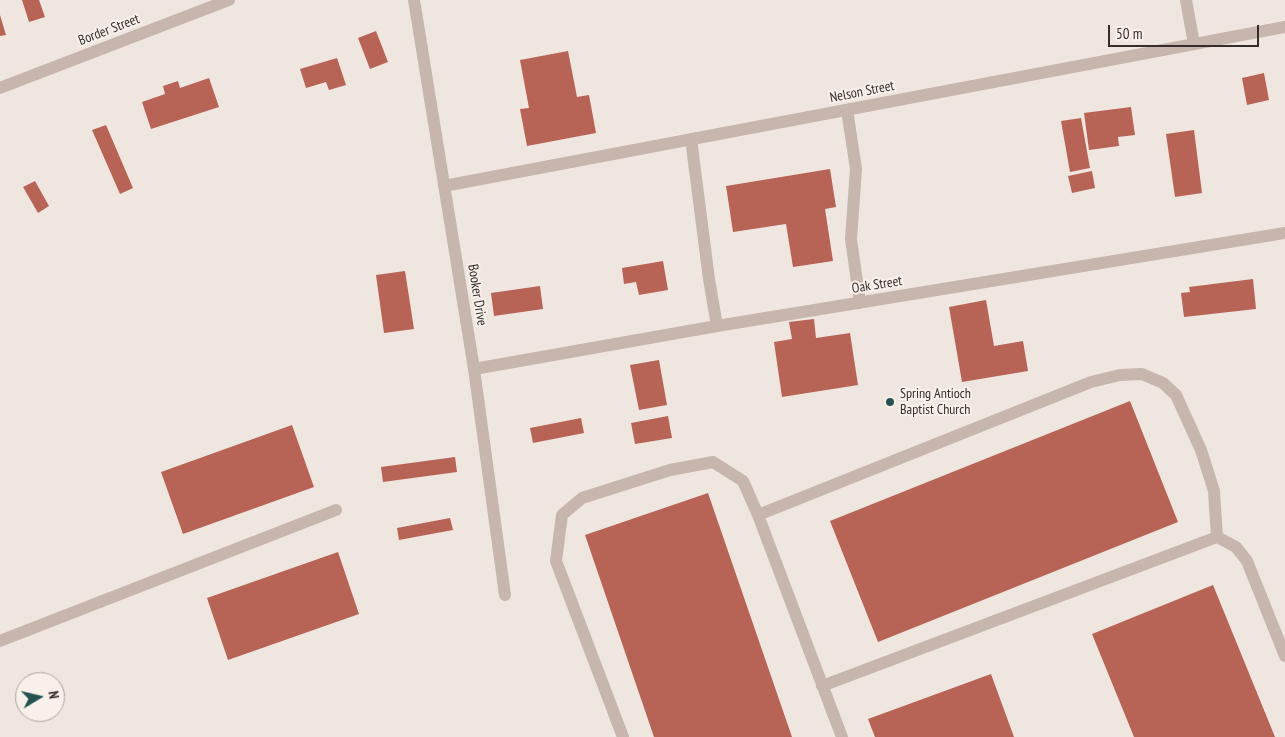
<!DOCTYPE html>
<html>
<head>
<meta charset="utf-8">
<style>
  body { margin:0 }
  #map { position:relative; width:1285px; height:737px; overflow:hidden; background:#f0e6e0; font-family:"PT Sans Narrow",sans-serif }
  canvas { display:block }
  .north { position:absolute; left:15px; top:672px; width:50px; height:50px; box-sizing:border-box; background:#f8f1eb; border:1px solid #aaa39e; border-radius:50%; rotate:81deg; font-size:14px; font-weight:700; line-height:20px; text-align:center; color:#362d2a }
  .north::after { content:''; display:block; margin:auto; width:18px; height:22px; background:#255351; clip-path:polygon(50% 0,100% 100%,50% 72%,0 100%) }
  .scale { position:absolute; left:1108px; top:25px; width:151px; height:22px; box-sizing:border-box; border:2px solid #362d2a; border-top:0; padding-left:6px; font-size:15px; line-height:18px; white-space:nowrap; color:#362d2a; -webkit-text-stroke:4px #f8f1eb; paint-order:stroke }
</style>
</head>
<body>
<div id="map">
<canvas width="1285" height="737"></canvas>
<div class="north">N</div>
<div class="scale">50 m</div>
</div>
<script>
const g = document.querySelector('canvas').getContext('2d');
g.lineJoin = 'round';
function fill(path, color) {
  g.fillStyle = color;
  g.fill(path, 'evenodd');
}
function trace(path, color, width, dash) {
  g.strokeStyle = color;
  g.lineWidth = width;
  g.lineCap = dash ? 'butt' : 'round';
  g.setLineDash(dash || []);
  g.stroke(path);
}
function write(font, color, halo, rows, align = 'center') {
  g.font = font + ' "PT Sans Narrow",sans-serif';
  g.lineWidth = 4;
  g.setLineDash([]);
  g.textBaseline = 'middle';
  g.strokeStyle = halo;
  g.fillStyle = color;
  for (const [text, x, y, turn = 0] of rows) {
    g.save();
    g.translate(x, y);
    g.rotate((+turn || 0) * Math.PI / 180);
    g.textAlign = isNaN(turn) ? turn : align;
    if (halo) g.strokeText(text, 0, 0);
    g.fillText(text, 0, 0);
    g.restore();
  }
}
fill(new Path2D(`
  M22,0H39L45,17L29,22Z
  M0,15L6,35L0,36Z
  M376,31L388,62L370,69L358,38Z
  M568,51L577,97L589,95L596,133L527,146L520,109L529,108L520,60Z
  M337,58L346,85L329,90L326,82L306,88L300,69Z
  M1264,73L1269,100L1247,105L1242,78Z
  M209,78L219,107L151,129L142,102L165,94L163,86L178,81L180,88Z
  M1131,107L1135,135L1118,137L1119,146L1089,150L1084,113Z
  M1081,118L1090,168L1070,172L1061,121Z
  M106,125L133,188L120,194L92,130Z
  M1194,130L1202,193L1175,197L1166,134Z
  M830,169L836,207L825,209L833,261L793,267L786,224L733,232L726,186Z
  M1092,171L1095,188L1072,193L1068,176Z
  M35,181L49,206L38,213L23,187Z
  M663,261L668,290L639,295L636,282L624,284L622,268Z
  M405,271L414,329L384,333L376,275Z
  M1253,279L1256,309L1184,317L1181,293L1190,292L1189,287Z
  M540,286L543,309L494,316L491,293Z
  M986,300L994,346L1023,341L1028,371L962,382L949,307Z
  M814,319L816,338L850,333L858,385L782,397L774,342L792,339L789,322Z
  M659,360L667,405L639,410L630,365Z
  M1130,401L1178,522L878,642L830,521Z
  M668,416L672,438L635,444L631,423Z
  M581,418L584,433L533,443L530,428Z
  M292,425L314,487L183,534L161,472Z
  M455,457L457,472L383,482L381,467Z
  M708,493L792,737H654L585,535Z
  M450,518L453,530L399,540L397,528Z
  M338,552L359,614L228,660L207,598Z
  M1213,585L1275,737H1134L1092,634Z
  M991,674L1014,737H875L868,719Z`), '#b76356');
trace(new Path2D(`
  M414,0L474,369L505,595
  M1186,0L1194,44
  M0,88L229,0
  M847,110L856,169L851,239L860,303
  M691,139L709,279L717,326
  M444,186L1285,27
  M474,369L717,326L1285,233
  M758,515L1091,382L1120,375L1142,374L1163,383L1176,395L1201,450L1214,491L1217,537
  M0,641L336,510
  M822,686L1217,537L1236,547L1247,561L1285,656
  M623,737L556,561L562,515L582,498L670,470L713,462L743,481L758,515L842,737`), '#c7b6ad', 12);
for (const [x, y, r, color] of [
  [890,402,5,"#255351"]
]) {
  const dot = new Path2D();
  dot.arc(x, y, r, 0, 2 * Math.PI);
  g.fillStyle = color;
  g.fill(dot);
  trace(dot, '#f8f1eb', 2);
}
write('14px', '#362d2a', '#f8f1eb', [
  ["Border Street",109,30,-21],
  ["Nelson Street",862,92,-11],
  ["Oak Street",877,285,-9],
  ["Booker Drive",477,295,81]
]);
write('14px', '#362d2a', '#f8f1eb', [
  ["Spring Antioch",900,394],
  ["Baptist Church",900,410]
], 'left');
</script>
</body>
</html>
